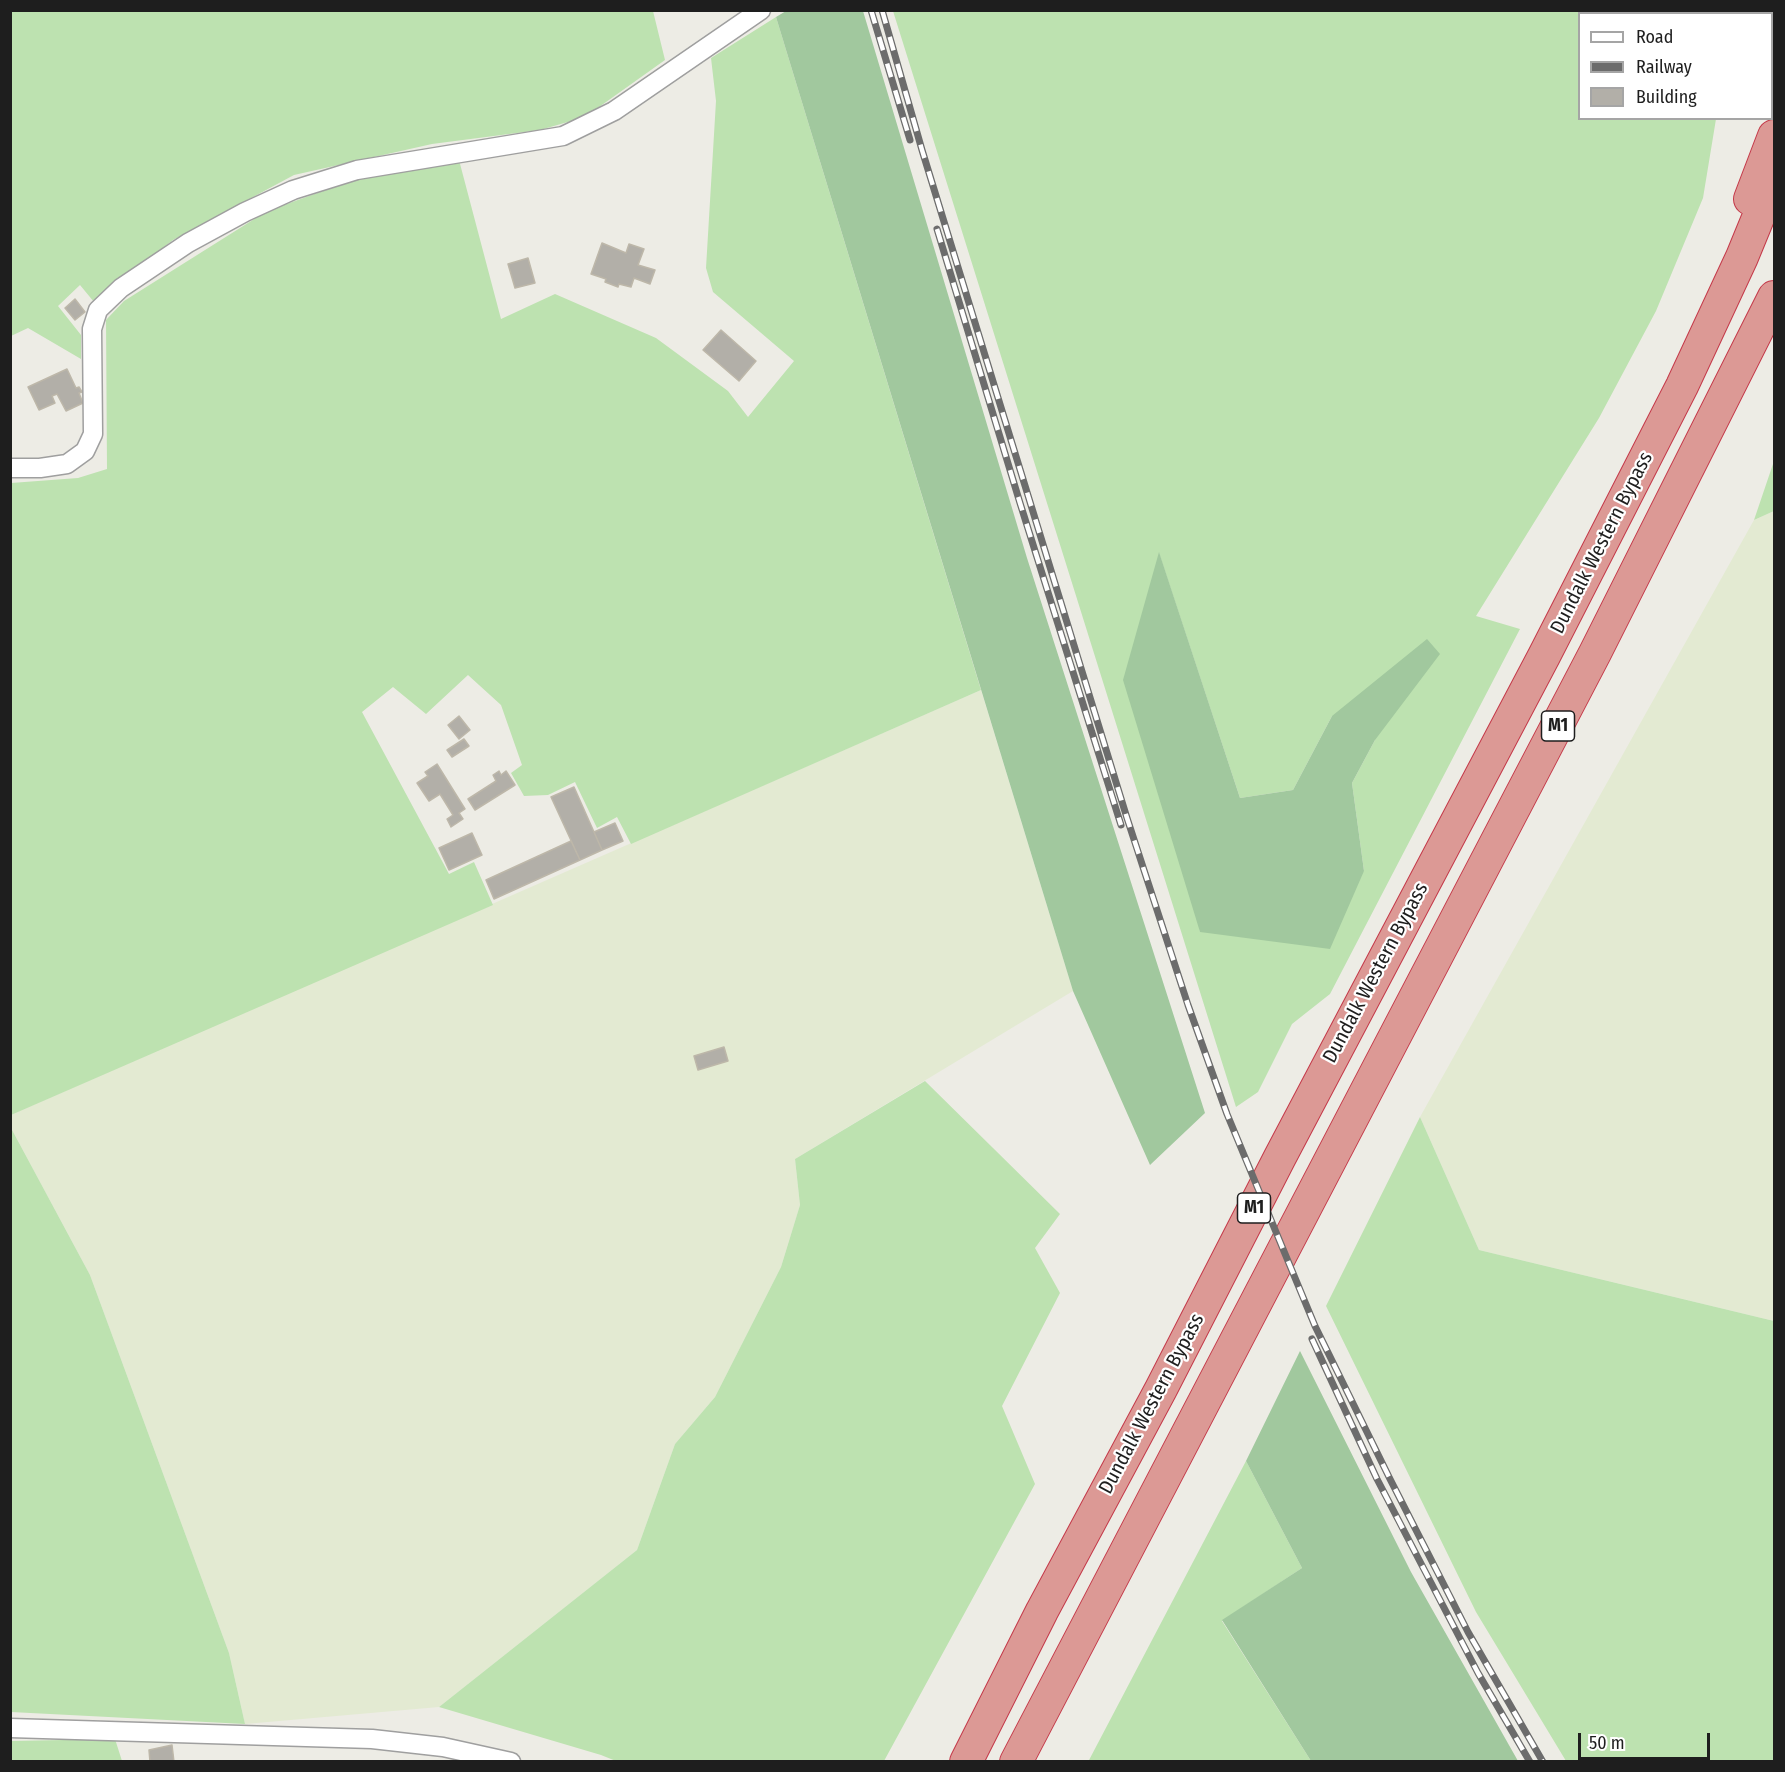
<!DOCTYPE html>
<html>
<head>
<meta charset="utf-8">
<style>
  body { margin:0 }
  #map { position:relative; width:1785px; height:1772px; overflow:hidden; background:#edece5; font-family:"Fira Sans Condensed",sans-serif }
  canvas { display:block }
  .frame { position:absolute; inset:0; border:12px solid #1e1e1e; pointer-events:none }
  .legend { position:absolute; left:1578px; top:12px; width:195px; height:108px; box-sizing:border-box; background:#fff; border:2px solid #a5a5a5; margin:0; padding:8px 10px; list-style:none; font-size:18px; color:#1e1e1e }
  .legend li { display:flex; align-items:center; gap:12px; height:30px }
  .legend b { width:30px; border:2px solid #a5a5a5 }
  .scale { position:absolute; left:1578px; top:1733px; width:132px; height:27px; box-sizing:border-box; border:3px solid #1e1e1e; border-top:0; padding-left:8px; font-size:18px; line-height:21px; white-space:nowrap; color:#1e1e1e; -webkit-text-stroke:4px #fff; paint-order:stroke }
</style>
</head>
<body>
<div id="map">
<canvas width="1785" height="1772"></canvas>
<div class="frame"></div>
<ul class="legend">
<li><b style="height:8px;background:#fff"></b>Road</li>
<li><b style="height:8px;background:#6c6c6c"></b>Railway</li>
<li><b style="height:16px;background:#b2afa8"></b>Building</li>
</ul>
<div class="scale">50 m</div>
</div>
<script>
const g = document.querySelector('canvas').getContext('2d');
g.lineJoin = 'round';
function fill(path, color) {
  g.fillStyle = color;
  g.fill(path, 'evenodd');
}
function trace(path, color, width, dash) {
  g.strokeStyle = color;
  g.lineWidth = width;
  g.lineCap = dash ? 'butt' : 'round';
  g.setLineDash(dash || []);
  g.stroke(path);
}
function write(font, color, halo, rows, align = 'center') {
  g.font = font + ' "Fira Sans Condensed",sans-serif';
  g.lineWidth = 4.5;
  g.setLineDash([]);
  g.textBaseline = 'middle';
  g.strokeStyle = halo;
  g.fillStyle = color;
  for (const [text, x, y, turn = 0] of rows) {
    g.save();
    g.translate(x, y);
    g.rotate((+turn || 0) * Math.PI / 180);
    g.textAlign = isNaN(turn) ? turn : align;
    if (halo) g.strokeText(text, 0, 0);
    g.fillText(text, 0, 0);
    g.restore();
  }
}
fill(new Path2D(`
  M1774,511V1321L1479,1250L1420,1117L1754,520Z
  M981,690L1073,991L795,1159L800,1205L781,1267L715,1397L675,1444L637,1550L439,1707L245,1724L229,1653L90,1275L11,1128L10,1115Z`), '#e3ead2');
fill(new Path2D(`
  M11,11H653L665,60L585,117L540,130L432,144L294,175L173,240L94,302L80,285L58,306L81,335V359L28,328L11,336Z
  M893,11H1733V14H1580V118L1716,119L1703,198L1656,311L1599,418L1476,616L1520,629L1330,994L1292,1024L1258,1092L1236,1107ZM1159,553L1240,798L1293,790L1332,716L1375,740L1352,783L1364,871L1200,932Z
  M776,17L981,690L631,844L617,817L597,828L575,782L548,795L524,796L511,773L522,765L501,705L468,675L426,714L393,687L362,712L449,874L474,862L493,905L11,1115V483L78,478L107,469L106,320L124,301L267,211L351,181L459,160L501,319L555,294L656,338L728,391L748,417L794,361L713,292L706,268L716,101L711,58Z
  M1774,461V511L1754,520Z
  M925,1081L1060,1214L1035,1248L1060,1293L1002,1406L1035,1484L884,1761H616L601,1755L439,1707L637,1550L675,1444L715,1397L781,1267L800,1205L795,1159Z
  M1420,1117L1479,1250L1774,1321V1761H1566L1476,1612L1326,1306Z
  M11,1128L90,1275L229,1653L245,1724L11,1712Z
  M1246,1461L1302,1568L1222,1621L1311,1761L1088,1762Z
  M115,1739L122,1761H11L10,1741Z`), '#bde2b0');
fill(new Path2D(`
  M786,11H863L1027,558L1205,1113L1150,1165L1073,991L776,17Z
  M1159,552L1240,798L1293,790L1332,716L1427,639L1440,654L1375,740L1352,783L1364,871L1330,949L1200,932L1123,680Z
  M1300,1351L1411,1572L1518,1761H1311L1222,1620L1302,1568L1246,1461Z`), '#a1c89e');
const building = new Path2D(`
  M602,243L626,253L629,244L644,249L638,265L655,270L650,284L634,278L631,287L619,284L618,287L605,282L606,279L591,274Z
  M528,258L535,283L515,288L508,264Z
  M75,299L85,312L75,320L65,308Z
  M721,330L756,361L739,381L703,350Z
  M67,369L76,388L79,387L82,392L79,393L83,403L66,411L57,394L52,396L55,403L39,410L28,387Z
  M459,716L470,730L459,739L448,725Z
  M464,739L469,746L452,757L447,750Z
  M437,764L465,809L459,813L463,819L451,827L447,819L453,815L440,794L429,801L417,783L428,776L425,772Z
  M499,771L501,775L506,771L515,785L475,810L468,799L496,781L493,775Z
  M574,787L602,850L580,860L551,797Z
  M615,823L623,841L602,850L594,832Z
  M472,833L482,855L449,870L439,848Z
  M571,841L580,860L494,899L486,880Z
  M724,1047L728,1061L698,1070L694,1056Z
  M172,1745L174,1762H150L149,1750Z`);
fill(building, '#b2afa8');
trace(building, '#bdb7a9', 1.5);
const minor = new Path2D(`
  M10,468H40L67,464L85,451L93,434L92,329L98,310L121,288L188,243L245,212L293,190L357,170L563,136L614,111L761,10
  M10,1728L372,1739L443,1747L511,1762`);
const motorway = new Path2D(`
  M1750,199L1774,136
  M966,1762L1042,1611L1161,1389L1280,1157L1544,656L1682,386L1742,257L1774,179
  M1016,1762L1595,653L1774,297`);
trace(minor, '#9f9f9f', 21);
trace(motorway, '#c43949', 34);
trace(minor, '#fff', 18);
trace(motorway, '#dc9995', 32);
const rail = new Path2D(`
  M871,10L910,140
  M882,10L922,150L1127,818L1188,1005L1227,1114L1315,1326L1390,1479L1468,1632L1543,1762
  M937,229L1020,503L1121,825
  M1312,1339L1377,1479L1478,1673L1530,1762`);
trace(rail, '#6c6c6c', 7);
trace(rail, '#fff', 4.5, [14]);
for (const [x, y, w] of [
  [1558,726,33],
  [1254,1208,33]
]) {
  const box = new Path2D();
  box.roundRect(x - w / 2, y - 15, w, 30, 4.5);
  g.fillStyle = '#fff';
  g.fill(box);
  trace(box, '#1e1e1e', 1.5);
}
write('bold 18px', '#1e1e1e', null, [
  ["M1",1558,726],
  ["M1",1254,1208]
]);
write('20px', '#1e1e1e', '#fff', [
  ["Dundalk Western Bypass",1602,543,-63],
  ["Dundalk Western Bypass",1376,973,-62],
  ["Dundalk Western Bypass",1152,1404,-62]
]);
</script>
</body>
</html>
